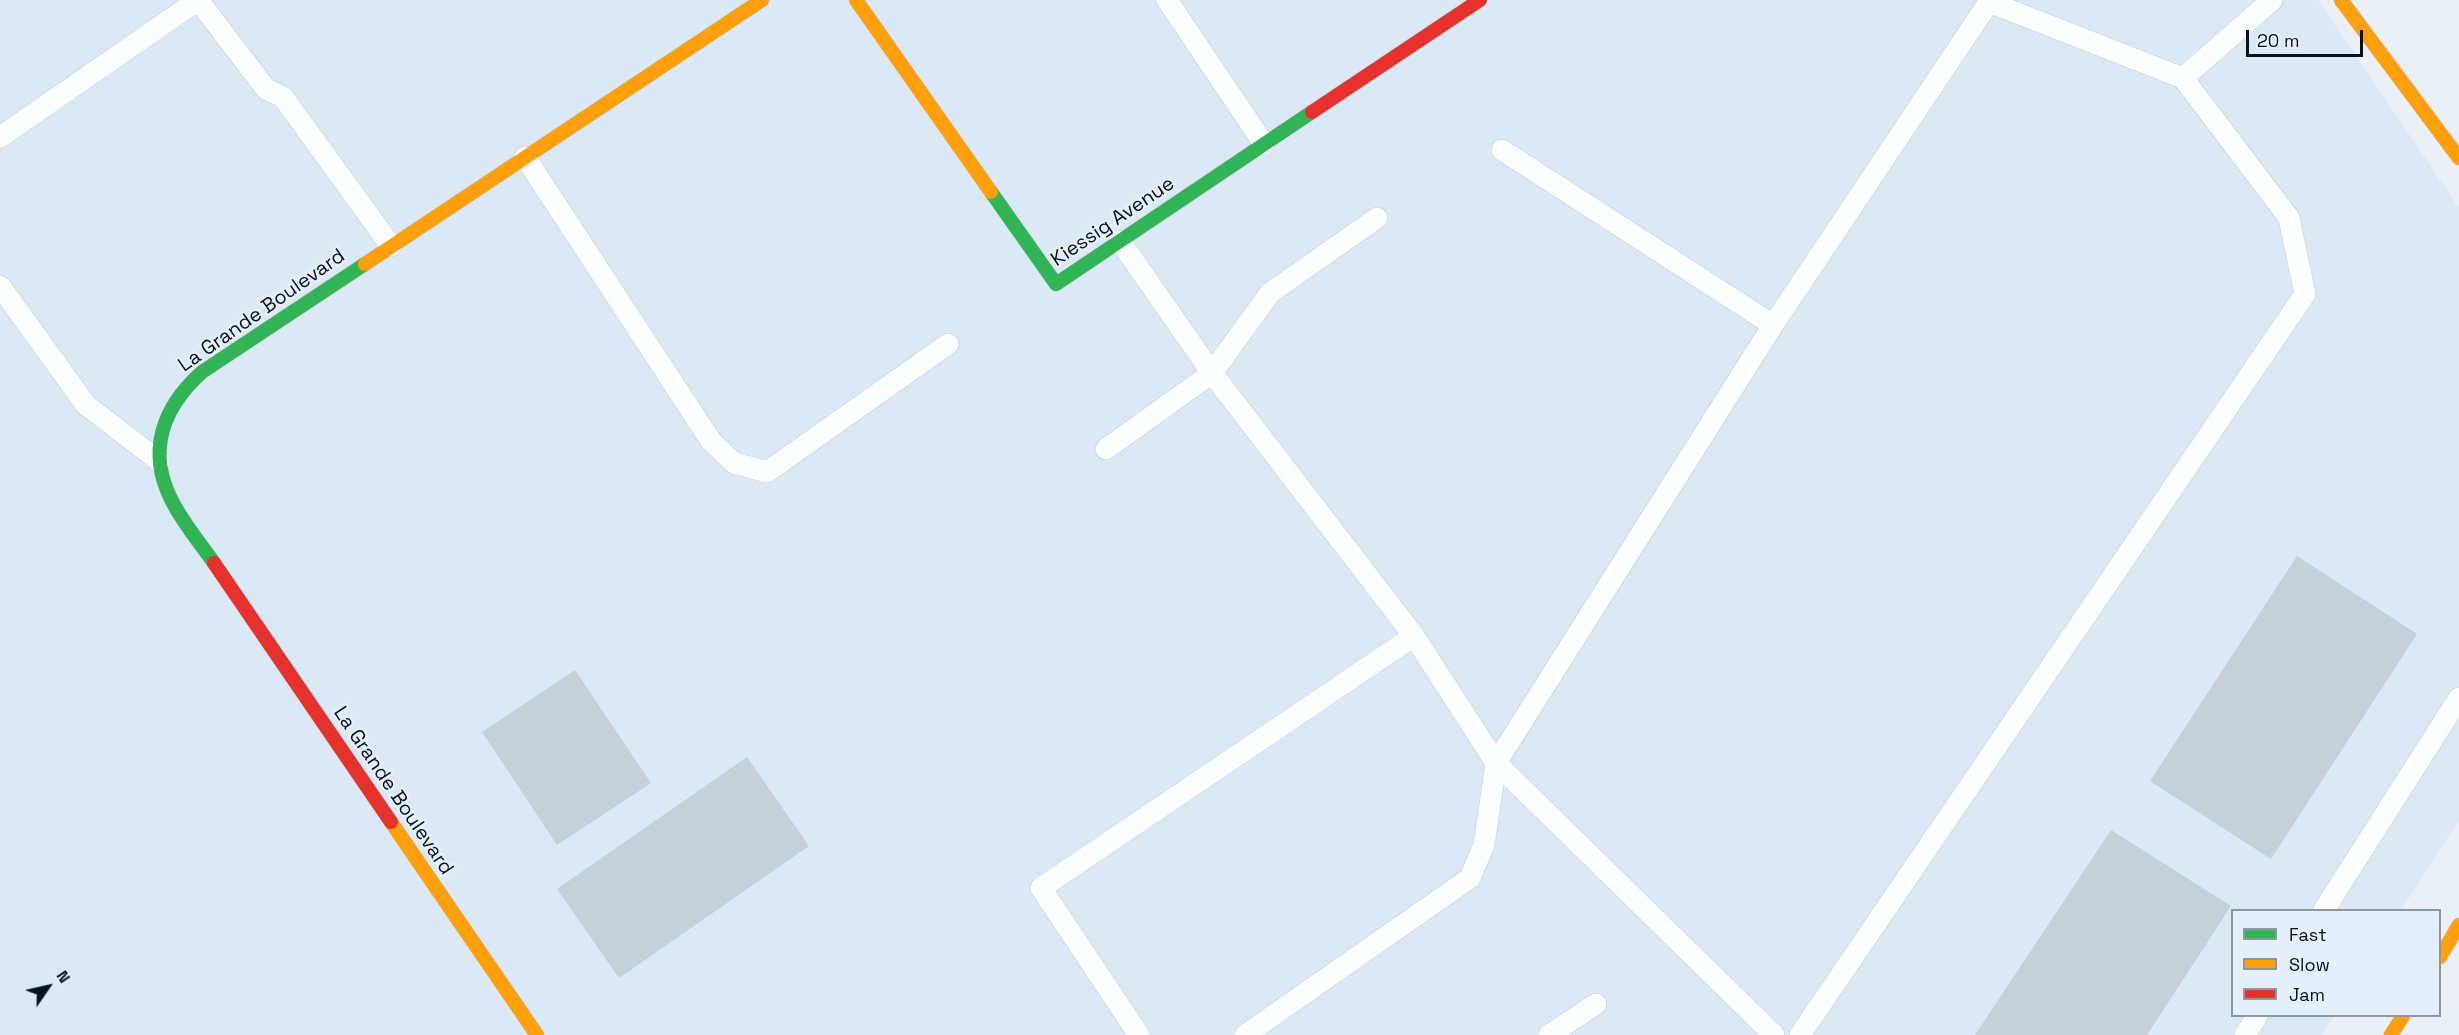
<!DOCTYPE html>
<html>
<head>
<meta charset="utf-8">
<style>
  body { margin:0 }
  #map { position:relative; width:2459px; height:1035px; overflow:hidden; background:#eaf0f6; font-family:"Space Grotesk",sans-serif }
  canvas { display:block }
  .legend { position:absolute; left:2231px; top:909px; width:210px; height:108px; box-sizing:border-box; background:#e5effb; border:2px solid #8d97a1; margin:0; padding:8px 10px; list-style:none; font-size:18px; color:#09121b }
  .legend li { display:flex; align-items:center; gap:12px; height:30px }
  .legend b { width:30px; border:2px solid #8d97a1 }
  .north { position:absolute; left:18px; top:957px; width:60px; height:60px; -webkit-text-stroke:4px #e5effb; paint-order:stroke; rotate:56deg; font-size:16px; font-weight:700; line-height:24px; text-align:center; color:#09121b }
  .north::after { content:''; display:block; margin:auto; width:21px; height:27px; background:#09121b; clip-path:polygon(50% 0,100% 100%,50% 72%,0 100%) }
  .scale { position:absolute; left:2246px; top:30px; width:117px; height:27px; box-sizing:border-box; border:3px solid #09121b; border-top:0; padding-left:8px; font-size:18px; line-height:21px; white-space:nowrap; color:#09121b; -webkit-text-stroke:4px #e5effb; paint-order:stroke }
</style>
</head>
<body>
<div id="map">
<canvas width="2459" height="1035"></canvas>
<ul class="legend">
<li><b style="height:8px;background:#30b455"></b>Fast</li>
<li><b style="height:8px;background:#ff9f0a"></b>Slow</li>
<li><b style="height:8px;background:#e5322d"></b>Jam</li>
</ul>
<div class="north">N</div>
<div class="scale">20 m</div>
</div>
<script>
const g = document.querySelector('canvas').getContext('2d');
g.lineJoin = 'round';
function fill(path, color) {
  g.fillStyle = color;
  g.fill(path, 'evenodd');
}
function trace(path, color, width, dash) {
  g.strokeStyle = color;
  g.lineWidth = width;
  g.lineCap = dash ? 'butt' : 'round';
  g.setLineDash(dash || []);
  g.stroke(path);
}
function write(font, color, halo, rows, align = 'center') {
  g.font = font + ' "Space Grotesk",sans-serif';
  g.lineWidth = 5;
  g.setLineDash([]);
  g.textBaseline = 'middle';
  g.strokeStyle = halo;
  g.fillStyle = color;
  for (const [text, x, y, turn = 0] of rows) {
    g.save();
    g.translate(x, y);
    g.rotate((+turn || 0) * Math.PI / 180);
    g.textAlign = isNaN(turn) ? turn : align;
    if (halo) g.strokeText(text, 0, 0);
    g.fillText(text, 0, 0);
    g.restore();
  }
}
fill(new Path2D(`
  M0,0H2318L2459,208V820L2401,910H2232V1016H2334L2322,1035H0Z`), '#dbe8f6');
fill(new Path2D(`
  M2297,556L2417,634L2271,859L2150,781Z
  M575,670L651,783L557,845L482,732Z
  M747,757L809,846L619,978L557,889Z
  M2111,830L2231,906L2147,1035H1975Z`), '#c6d0d6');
const lane = new Path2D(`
  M198,0L266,89L283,97L391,246
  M1167,0L1264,144
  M2183,78L2272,0
  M0,137L198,0
  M1502,150L1773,325
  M525,157L711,441L734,463L767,472L948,344
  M1120,241L1212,373L1414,636L1496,763L1774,1035
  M0,286L86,405L159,461
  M1106,449L1212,373L1270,293L1377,218
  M2324,910L2459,698
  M1139,1035L1041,888L1414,636
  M1245,1035L1470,878L1484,845L1496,763L1773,325L1989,2L2183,78L2289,218L2305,294L1800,1035
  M1549,1035L1596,1004
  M2245,1035L2257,1016`);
const fast = new Path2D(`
  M991,192L1056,284L1312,112
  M214,563C200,543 183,523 172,501C146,451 163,407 202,372L365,264`);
const slow = new Path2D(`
  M856,0L991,192
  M2341,0L2459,158
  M365,264L762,0
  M391,822L537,1035
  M2440,957L2459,925
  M2391,1035L2403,1016`);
const jam = new Path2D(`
  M1312,112L1480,0
  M214,563L391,822`);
trace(lane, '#c4ccd4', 22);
trace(fast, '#c4ccd4', 15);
trace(slow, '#c4ccd4', 15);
trace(jam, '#c4ccd4', 15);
trace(lane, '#fcfdfe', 21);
trace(fast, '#30b455', 14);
trace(slow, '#ff9f0a', 14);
trace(jam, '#e5322d', 14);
write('20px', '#09121b', '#e5effb', [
  ["Kiessig Avenue",1113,222,-34],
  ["La Grande Boulevard",262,311,-35],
  ["La Grande Boulevard",393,791,56]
]);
</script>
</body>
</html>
